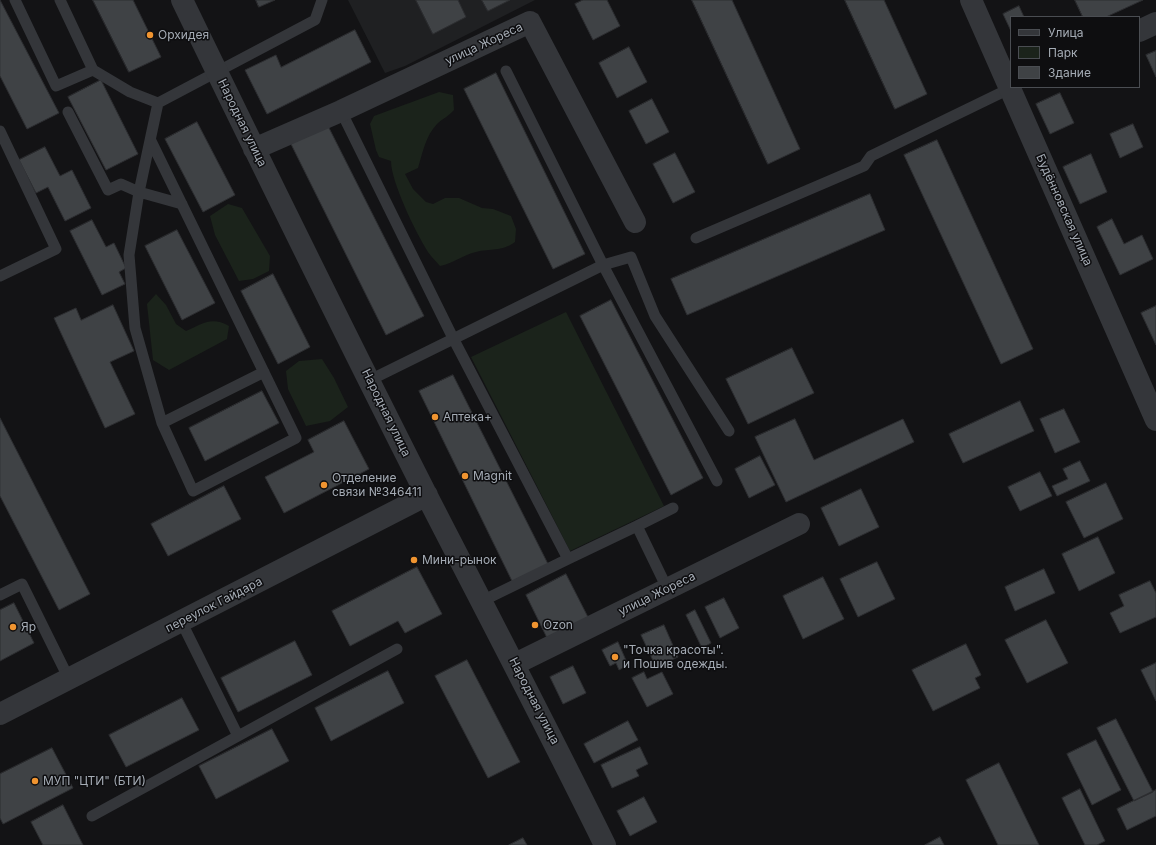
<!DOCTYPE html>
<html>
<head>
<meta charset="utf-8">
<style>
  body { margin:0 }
  #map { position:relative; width:1156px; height:845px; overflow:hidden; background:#131315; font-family:Inter,sans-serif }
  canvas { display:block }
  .legend { position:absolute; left:1010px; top:16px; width:130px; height:72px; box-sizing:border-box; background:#0e0e10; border:1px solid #4a4d52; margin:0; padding:5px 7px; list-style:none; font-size:12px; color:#a5acb5 }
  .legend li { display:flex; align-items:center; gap:8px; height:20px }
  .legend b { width:20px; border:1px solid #4a4d52 }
</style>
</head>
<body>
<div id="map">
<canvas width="1156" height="845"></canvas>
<ul class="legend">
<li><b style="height:5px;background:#34363a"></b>Улица</li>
<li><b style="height:11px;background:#1b231b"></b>Парк</li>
<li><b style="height:11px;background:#3f4245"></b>Здание</li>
</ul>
</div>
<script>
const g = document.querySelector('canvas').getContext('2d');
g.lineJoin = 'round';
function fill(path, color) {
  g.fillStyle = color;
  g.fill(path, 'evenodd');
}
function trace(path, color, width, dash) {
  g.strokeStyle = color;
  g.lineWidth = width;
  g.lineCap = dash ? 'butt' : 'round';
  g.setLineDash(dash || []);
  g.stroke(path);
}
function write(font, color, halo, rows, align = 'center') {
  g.font = font + ' Inter,sans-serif';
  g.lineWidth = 3;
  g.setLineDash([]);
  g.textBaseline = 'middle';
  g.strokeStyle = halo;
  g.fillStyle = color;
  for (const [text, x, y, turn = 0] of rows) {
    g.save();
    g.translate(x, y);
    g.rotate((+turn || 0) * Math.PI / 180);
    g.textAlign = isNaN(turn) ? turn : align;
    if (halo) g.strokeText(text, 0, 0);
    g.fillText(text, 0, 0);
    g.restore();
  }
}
fill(new Path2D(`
  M348,0H535L405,66L385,73Z`), '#1f2022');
fill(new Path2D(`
  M439,92L453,95L454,110C449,116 442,119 437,124C425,137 423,152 418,168L405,174L413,189L426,202L433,204L445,198H459L482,208L493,209L511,216L516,229L515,242C501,252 491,248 476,252C463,255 454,263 440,266C436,261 431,257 428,252C416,233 391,182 391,161L379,157L376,150L370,124L374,116Z
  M228,204L242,208L270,256L269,271L253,279L239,281L215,235L210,216Z
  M156,294L166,305L176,324L186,331C203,324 211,316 229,326L227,339L169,370L153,360L147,304Z
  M566,312L664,506L570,551L471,357Z
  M322,359L334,378L348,407L330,421L306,426L288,389L286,371L299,361Z`), '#1b231b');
const building = new Path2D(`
  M0,0L59,113L27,129L0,76Z
  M93,0H133L161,57L129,72Z
  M256,0H275L259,7Z
  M416,0H458L466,17L433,34Z
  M482,0H510L488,11Z
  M583,0H607L620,26L593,40L575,4Z
  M692,0H732L800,149L768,164Z
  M845,0H884L927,94L895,109Z
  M1075,0H1143L1106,17H1083Z
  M1019,6L1024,17H1011V31L1003,14Z
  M355,30L371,62L267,114L245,70L276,55L281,67Z
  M629,47L647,82L617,98L599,63Z
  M1156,51V77L1146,55Z
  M496,73L585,254L553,269L464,89Z
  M101,80L138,154L106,170L68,97Z
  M1060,93L1074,123L1050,134L1036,104Z
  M652,99L669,132L646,144L629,111Z
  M197,122L235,195L203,212L165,139Z
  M1133,124L1143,147L1120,158L1110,134Z
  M328,126L424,316L386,335L291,144Z
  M937,140L1033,349L1001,364L904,155Z
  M45,147L60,176L72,170L91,208L65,221L48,187L36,193L19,160Z
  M675,153L695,192L673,203L653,164Z
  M1091,154L1107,192L1080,204L1063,167Z
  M870,194L885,230L687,315L671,279Z
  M1112,219L1124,244L1142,235L1153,259L1120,275L1097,227Z
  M92,220L106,247L114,243L126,268L119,272L125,284L102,295L70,231Z
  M177,230L215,303L182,320L145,246Z
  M273,274L310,347L278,364L241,291Z
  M611,300L703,478L671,495L580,316Z
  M113,305L134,351L110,362L135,414L105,428L54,318L76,308L81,320Z
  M1156,306V345L1141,313Z
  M792,348L814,393L748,424L726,379Z
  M453,375L549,566L513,583L419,391Z
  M262,391L279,423L205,461L189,428Z
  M1020,401L1034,431L963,463L949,434Z
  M1064,409L1080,442L1055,453L1040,419Z
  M0,418L90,594L59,610L0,496Z
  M795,419L814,460L903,419L914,442L786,502L755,437Z
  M344,421L369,469L284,513L265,477L314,452L308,440Z
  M760,456L775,485L749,498L735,469Z
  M1080,461L1090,481L1057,496L1052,486L1068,479L1063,469Z
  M1040,472L1052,496L1020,511L1008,487Z
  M1106,483L1123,519L1084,538L1066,502Z
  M224,486L241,519L168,556L151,524Z
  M861,489L879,527L839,546L821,508Z
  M1098,537L1115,573L1079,591L1062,554Z
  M877,562L895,599L858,617L840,579Z
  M417,567L442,614L405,633L398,621L350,646L332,611Z
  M1044,569L1055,593L1015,611L1005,587Z
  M566,574L591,623L550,644L526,595Z
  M823,577L844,619L803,639L783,596Z
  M1150,581L1156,593V617L1120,633L1110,613L1124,606L1119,595Z
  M724,598L739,628L720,638L705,607Z
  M14,603L34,643L0,661V610Z
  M695,610L711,643L702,648L686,615Z
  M1046,620L1068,663L1027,683L1005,640Z
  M664,625L678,657L656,667L641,635Z
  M295,641L312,675L238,712L221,678Z
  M618,642L628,665L619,670L616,663L610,666L602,650Z
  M966,644L981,675L975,678L980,688L933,711L912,670Z
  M467,660L520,762L488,778L435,676Z
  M1156,663V701L1141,670Z
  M573,666L586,693L563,704L550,677Z
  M388,671L404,703L331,741L315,708Z
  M644,672L647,679L662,672L673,694L647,707L632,678Z
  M182,698L199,730L126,767L109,735Z
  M1116,719L1153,792L1134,801L1097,728Z
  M628,721L638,740L594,763L584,744Z
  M272,729L289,761L216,799L199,766Z
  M1096,740L1121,790L1092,805L1067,754Z
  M640,747L648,764L636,770L639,776L612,788L601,765Z
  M52,748L73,788L3,824L0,818V774Z
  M999,763L1039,845H998L966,780Z
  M1080,789L1105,841L1097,845H1085L1062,798Z
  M1156,790V816L1127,830L1117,809Z
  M644,797L657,822L630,836L617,811Z
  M63,805L83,845H43L31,822Z
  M940,837L944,845H925Z
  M523,838L527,845H509Z`);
fill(building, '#3f4245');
trace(building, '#2d2e31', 1);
trace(new Path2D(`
  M15,0L56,86L93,70
  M60,0L93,70L130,92L158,103
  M158,103L315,20L322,0
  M341,111L453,338L568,559L637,526L667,588
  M68,112L108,190L121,184L139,192L182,204
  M0,131L56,249L0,276
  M151,141L296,438L193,491L162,423L135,328L129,255L139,192L158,103
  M696,238L864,166L871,156L1011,88
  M370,380L603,265L506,71
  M162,423L264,372
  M717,481L603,265L631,257L655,316L729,431
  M637,526L673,508
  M0,595L22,584L69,679
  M482,601L568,559
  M181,621L238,736
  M92,816L397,649`), '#34363a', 11);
trace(new Path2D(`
  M182,0C262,165 343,330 426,494C486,611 547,727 605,845
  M1139,31L1156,23
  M254,149L341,111L530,22L635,222
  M515,664L799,524
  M0,714L427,495`), '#34363a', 22);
trace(new Path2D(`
  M971,0L1156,420`), '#34363a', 22);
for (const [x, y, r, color] of [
  [150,35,4,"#f09430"],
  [435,417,4,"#f09430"],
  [465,476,4,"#f09430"],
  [324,485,4,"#f09430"],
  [414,560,4,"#f09430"],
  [535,625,4,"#f09430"],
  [13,627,4,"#f09430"],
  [615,657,4,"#f09430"],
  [35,781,4,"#f09430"]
]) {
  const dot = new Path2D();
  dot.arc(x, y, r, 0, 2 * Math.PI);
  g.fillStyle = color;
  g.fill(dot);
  trace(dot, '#0e0e10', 1.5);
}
write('12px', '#a5acb5', '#0e0e10', [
  ["Орхидея",158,35],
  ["Аптека+",443,417],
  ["Magnit",473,476],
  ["Отделение",332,478],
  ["связи №346411",332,492],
  ["Мини-рынок",422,560],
  ["Ozon",543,625],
  ["Яр",21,627],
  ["\"Точка красоты\".",623,650],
  ["и Пошив одежды.",623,664],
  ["МУП \"ЦТИ\" (БТИ)",43,781]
], 'left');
write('12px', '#a5acb5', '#0e0e10', [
  ["улица Жореса",484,44,-25],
  ["Народная улица",242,123,64],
  ["Будённовская улица",1064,210,66],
  ["Народная улица",386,413,64],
  ["улица Жореса",657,594,-26],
  ["переулок Гайдара",214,605,-27],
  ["Народная улица",534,701,63]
]);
</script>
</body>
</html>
